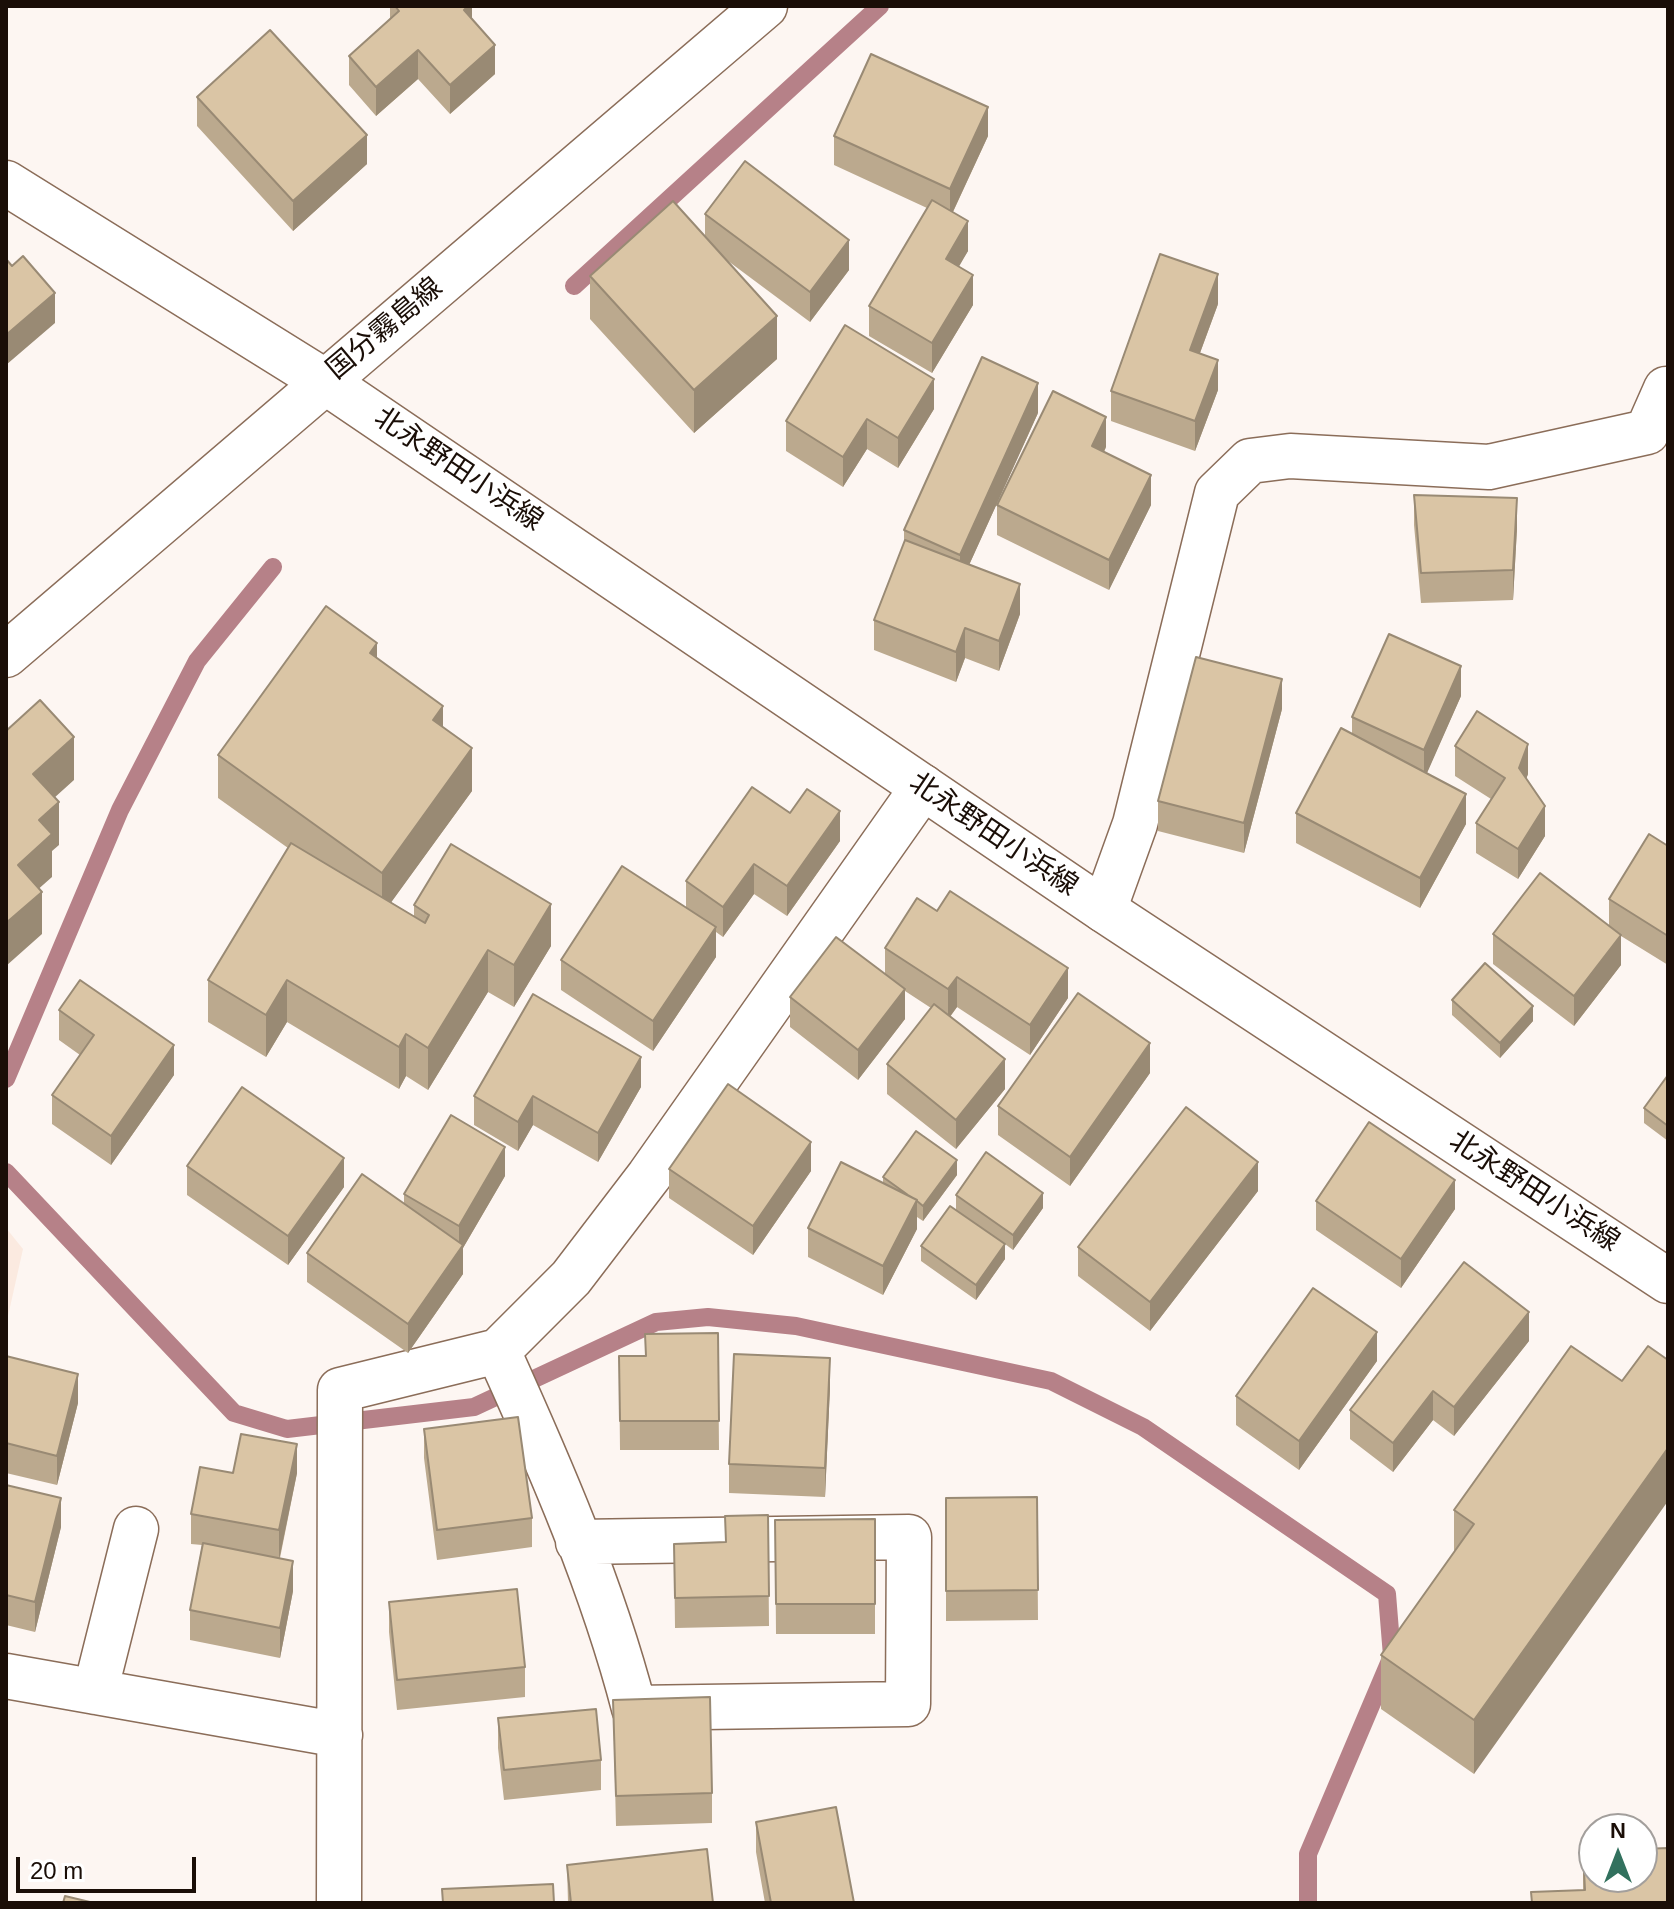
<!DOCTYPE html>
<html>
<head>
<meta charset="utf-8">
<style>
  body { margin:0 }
  #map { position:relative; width:1674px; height:1909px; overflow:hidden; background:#fdf6f2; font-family:Helvetica,sans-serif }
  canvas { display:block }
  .frame { position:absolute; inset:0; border:8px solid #1a0e07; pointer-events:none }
  .north { position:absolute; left:1578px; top:1813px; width:80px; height:80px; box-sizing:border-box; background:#fff; border:2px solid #a39f9c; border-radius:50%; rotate:0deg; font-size:22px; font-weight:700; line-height:32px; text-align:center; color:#1a0e07 }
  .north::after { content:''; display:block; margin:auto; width:28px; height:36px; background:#32715e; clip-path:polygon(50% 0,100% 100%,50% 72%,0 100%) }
  .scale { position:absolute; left:16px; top:1857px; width:180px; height:36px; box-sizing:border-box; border:4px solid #1a0e07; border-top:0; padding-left:10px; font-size:24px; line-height:28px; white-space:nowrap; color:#1a0e07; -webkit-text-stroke:6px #fff; paint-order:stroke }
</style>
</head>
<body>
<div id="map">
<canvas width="1674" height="1909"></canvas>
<div class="frame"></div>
<div class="north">N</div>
<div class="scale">20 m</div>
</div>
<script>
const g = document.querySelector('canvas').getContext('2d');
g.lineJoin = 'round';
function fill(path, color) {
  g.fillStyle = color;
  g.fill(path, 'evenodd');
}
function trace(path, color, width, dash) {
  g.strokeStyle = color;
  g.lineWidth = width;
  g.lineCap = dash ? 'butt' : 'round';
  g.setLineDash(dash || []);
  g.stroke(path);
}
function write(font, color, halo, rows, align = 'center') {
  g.font = font + ' Helvetica,"Noto Sans JP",sans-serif';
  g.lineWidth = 7;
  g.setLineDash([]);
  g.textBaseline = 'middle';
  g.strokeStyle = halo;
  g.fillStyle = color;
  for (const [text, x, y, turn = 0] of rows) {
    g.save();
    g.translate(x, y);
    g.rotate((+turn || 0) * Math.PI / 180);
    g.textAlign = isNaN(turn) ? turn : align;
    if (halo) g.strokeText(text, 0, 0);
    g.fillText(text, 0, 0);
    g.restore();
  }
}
fill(new Path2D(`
  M6,1228L23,1249L6,1325Z`), '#fbeae0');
trace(new Path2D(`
  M574,286L880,6
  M6,1079L120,810L197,661L273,567
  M6,1172L234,1413L287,1429L474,1407L656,1322L708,1317L796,1326L1051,1381L1143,1427L1387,1594L1392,1656L1308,1854V1903`), '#b68188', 18);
const minor = new Path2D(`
  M6,183L324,381
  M1104,910L1135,824L1217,493L1250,461L1290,456L1489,467L1647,432L1666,389
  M498,1351C550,1466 602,1585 634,1708L908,1704L909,1537L578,1542
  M6,1676L340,1735
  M95,1692L136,1529
  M339,1903L340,1390L498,1351L571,1278L649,1176L923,787`);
const major = new Path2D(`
  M324,381L1104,910L1668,1281
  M6,655L765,6`);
trace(minor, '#8b6d59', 47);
trace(major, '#8b6d59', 47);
trace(minor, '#fff', 44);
trace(major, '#fff', 44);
fill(new Path2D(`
  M390,6H472V18L495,74L450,114L418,79L376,116L349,85V56L390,19Z
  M1668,18V53L1666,51V22Z
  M197,97L367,164L293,231L197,126Z
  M834,136H988L953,212L968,251L958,266L973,305L932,373L869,336V306L927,208L834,165Z
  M705,214L849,270L810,322L724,258L777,359L694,433L590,319V276L705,237Z
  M1218,304L1200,353L1218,390L1195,451L1111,421V391Z
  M934,409L898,468L867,449L843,487L786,451V421Z
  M1038,413L969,565L1020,614L999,671L965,658L956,682L874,650V620L904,544V530Z
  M1106,447L1104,452L1151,505L1109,590L997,535V505Z
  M1414,495L1517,528L1513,600L1421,603L1414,525Z
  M377,658L443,728L472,791L391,902L414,916V905L551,946L514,1007L488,992L428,1090L406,1076L399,1089L287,1022L266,1057L208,1022V980L288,848L218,798V755Z
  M1461,696L1426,774L1466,824L1420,908L1296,843V813L1352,734V717Z
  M1282,709L1244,853L1158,831V801Z
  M1455,746L1528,774L1526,779L1545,836L1518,879L1476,853V823L1491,799L1455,776Z
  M790,813L840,841L787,916L754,894L723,937L716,932V957L653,1051L561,990V960L686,908V881Z
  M1668,846V965L1621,936V965L1574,1026L1493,964V934L1609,926V899Z
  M885,948L1068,998L1030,1055L957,1007L950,1017L1005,1089L956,1149L887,1094V1064L931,1008L905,991V1019L858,1080L790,1027V997L885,974Z
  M1452,1000L1533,1021L1500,1058L1452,1015Z
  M59,1010L174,1075L111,1165L52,1124V1095L80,1055L59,1040Z
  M1150,1073L1070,1186L998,1135V1106Z
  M1668,1075V1141L1644,1123V1108Z
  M641,1087L598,1162L533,1125L518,1151L474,1125V1096Z
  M187,1166L344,1187L288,1265L187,1195Z
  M669,1169L811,1171L753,1255L669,1198Z
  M957,1175L923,1221L917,1217V1229L883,1295L808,1257V1228L883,1183V1177Z
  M505,1176L463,1248V1274L408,1353L307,1282V1253L404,1203V1194Z
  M1258,1191L1150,1331L1078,1276V1247Z
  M956,1195L1043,1208L1013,1250L1005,1244V1259L976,1300L921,1261V1246L956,1210Z
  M1316,1201L1455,1209L1401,1288L1316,1230Z
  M718,1333L719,1450H620L619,1356H645V1334Z
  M1529,1341L1454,1436L1433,1420L1393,1472L1350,1439V1410Z
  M1571,1346L1474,1774L1381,1709V1655L1454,1552V1510Z
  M6,1356L78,1403L57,1485L6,1473Z
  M1377,1361L1299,1470L1236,1425V1396Z
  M830,1387L825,1497L729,1493V1464Z
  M424,1429L532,1518V1547L437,1560L424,1458Z
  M233,1473H297L280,1558L293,1591L280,1658L190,1640V1610L202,1545L191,1544V1514Z
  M6,1485L61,1527L35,1632L6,1625Z
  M1037,1497L1038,1620L946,1621V1498Z
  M768,1515L769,1626L675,1628L674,1544L725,1542V1516Z
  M875,1519V1634H776L775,1520Z
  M389,1602L525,1667V1697L397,1710L389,1632Z
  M613,1700L712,1793V1823L616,1826Z
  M498,1718L601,1760V1790L504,1800L498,1748Z
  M756,1822L854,1903H765L756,1852Z
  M1583,1852L1668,1903L1583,1890Z
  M567,1865L713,1903H568Z`), '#bba98e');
fill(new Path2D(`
  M468,6H472V32L464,10Z
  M495,45V74L450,114V85Z
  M418,50V79L376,116V87Z
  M988,107V136L950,218V189Z
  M367,135V164L293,231V201Z
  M968,221V251L946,289V259Z
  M849,240V270L810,322V292Z
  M1218,274V304L1190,380V350Z
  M973,275V305L932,373V343Z
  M55,293V323L6,365V335Z
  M777,316V359L694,433V390Z
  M1218,360V390L1195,451V421Z
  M934,379V409L898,468V438Z
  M1038,383V413L960,585V555Z
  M1106,417V447L1092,476V446Z
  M867,419V449L843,487V457Z
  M1151,475V505L1109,590V560Z
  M1517,498V528L1513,600V570Z
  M1020,584V614L999,671V641Z
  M965,628V658L956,682V652Z
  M377,643V686L370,653Z
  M1461,666V696L1424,780V750Z
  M1282,679V709L1244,853V823Z
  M443,706V749L433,720Z
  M74,737V780L33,817V774Z
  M1528,744V774L1519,798V768Z
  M472,748V791L382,915V873Z
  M1466,794V824L1420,908V878Z
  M59,802V845L52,851V877L18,907V865L39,820Z
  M1545,806V836L1518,879V849Z
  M840,811V841L787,916V886Z
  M754,864V894L723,937V907Z
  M42,892V934L6,966V923Z
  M551,904V946L514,1007V965Z
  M716,927V957L653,1051V1021Z
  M1621,935V965L1574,1026V996Z
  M488,950V992L428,1090V1048Z
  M1068,968V998L1030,1055V1025Z
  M957,977V1007L948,1019V989Z
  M287,980V1022L266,1057V1015Z
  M905,989V1019L858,1080V1050Z
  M1533,1006V1021L1500,1058V1043Z
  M406,1034V1076L399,1089V1047Z
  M1150,1043V1073L1070,1186V1157Z
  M174,1045V1075L111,1165V1136Z
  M641,1057V1087L598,1162V1133Z
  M1005,1059V1089L956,1149V1120Z
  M533,1096V1125L518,1151V1122Z
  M811,1142V1171L753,1255V1226Z
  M505,1147V1176L463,1248V1274L408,1353V1324L459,1251V1226Z
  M344,1158V1187L288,1265V1236Z
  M957,1160V1175L923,1221V1206Z
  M1258,1162V1191L1150,1331V1302Z
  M1455,1180V1209L1401,1288V1259Z
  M1043,1193V1208L1013,1250V1235Z
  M917,1200V1229L883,1295V1266Z
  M1005,1244V1259L976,1300V1285Z
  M1529,1312V1341L1454,1436V1407Z
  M1377,1332V1361L1299,1470V1441Z
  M830,1358V1387L825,1497V1468Z
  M78,1374V1403L57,1485V1456Z
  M1433,1391V1420L1393,1472V1443Z
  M297,1444V1473L279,1560V1530Z
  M1668,1448V1501L1474,1774V1720Z
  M61,1498V1527L35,1632V1602Z
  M293,1561V1591L280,1658V1628Z`), '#998a74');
const building = new Path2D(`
  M395,6H468L464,10L495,45L450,85L418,50L376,87L349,56L399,11Z
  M270,30L367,135L293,201L197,97Z
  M871,54L988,107L950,189L834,136Z
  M745,161L849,240L810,292L705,214Z
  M932,200L968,221L946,259L973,275L932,343L869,306Z
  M673,201L777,316L694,390L590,276Z
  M1160,254L1218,274L1190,350L1218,360L1195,421L1111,391Z
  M23,256L55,293L6,335V259L12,266Z
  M845,325L934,379L898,438L867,419L843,457L786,421Z
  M982,357L1038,383L960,555L904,530Z
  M1053,391L1106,417L1092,446L1151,475L1109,560L997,505Z
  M1414,495L1517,498L1513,570L1421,573Z
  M905,540L1020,584L999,641L965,628L956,652L874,620Z
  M326,606L377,643L370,653L443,706L433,720L472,748L382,873L218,755Z
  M1389,634L1461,666L1424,750L1352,717Z
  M1196,657L1282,679L1244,823L1158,801Z
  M40,700L74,737L33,774L59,802L39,820L52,834L18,865L42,892L6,923V731Z
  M1477,711L1528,744L1519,768L1545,806L1518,849L1476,823L1505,778L1455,746Z
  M1341,728L1466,794L1420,878L1296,813Z
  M752,787L790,813L807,789L840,811L787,886L754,864L723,907L686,881Z
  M1649,834L1668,846V936L1609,899Z
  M291,843L425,923L429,915L414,905L451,844L551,904L514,965L488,950L428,1048L406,1034L399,1047L287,980L266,1015L208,980Z
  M622,866L716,927L653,1021L561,960Z
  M1540,873L1621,935L1574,996L1493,934Z
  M950,891L1068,968L1030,1025L957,977L948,989L885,948L917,898L937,911Z
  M836,937L905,989L858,1050L790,997Z
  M1485,963L1533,1006L1500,1043L1452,1000Z
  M80,980L174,1045L111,1136L52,1095L94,1035L59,1010Z
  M1078,993L1150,1043L1070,1157L998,1106Z
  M533,994L641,1057L598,1133L533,1096L518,1122L474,1096Z
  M934,1004L1005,1059L956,1120L887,1064Z
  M1668,1075V1126L1644,1108Z
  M728,1084L811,1142L753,1226L669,1169Z
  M242,1087L344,1158L288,1236L187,1166Z
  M1186,1107L1258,1162L1150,1302L1078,1247Z
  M451,1115L505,1147L459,1226L404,1194Z
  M1369,1122L1455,1180L1401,1259L1316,1201Z
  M916,1131L957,1160L923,1206L917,1201V1200L908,1195L883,1177Z
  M986,1152L1043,1193L1013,1235L956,1195Z
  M841,1162L917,1200L883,1266L808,1228Z
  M362,1174L463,1245L408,1324L307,1253Z
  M950,1206L1005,1244L976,1285L921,1246Z
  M1464,1262L1529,1312L1454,1407L1433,1391L1393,1443L1350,1410Z
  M1313,1288L1377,1332L1299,1441L1236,1396Z
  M718,1333L719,1421H620L619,1356H646L645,1334Z
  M1571,1346L1622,1381L1648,1346L1668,1360V1448L1474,1720L1381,1655L1474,1524L1454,1510Z
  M734,1354L830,1358L825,1468L729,1464Z
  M6,1356L78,1374L57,1456L6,1443Z
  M518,1417L532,1518L437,1530L424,1429Z
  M241,1434L297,1444L279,1530L191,1514L200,1467L233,1473Z
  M6,1485L61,1498L35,1602L6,1595Z
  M1037,1497L1038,1590L946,1591V1498Z
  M768,1515L769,1596L675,1598L674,1544L726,1542L725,1516Z
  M875,1519V1604H776L775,1520Z
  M203,1543L293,1561L280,1628L190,1610Z
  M517,1589L525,1667L397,1680L389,1602Z
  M710,1697L712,1793L616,1796L613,1700Z
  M596,1709L601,1760L504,1770L498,1718Z
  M836,1807L854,1903H771L756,1822Z
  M1668,1848V1903H1532L1531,1892L1585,1890L1583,1852H1594V1877H1642V1849Z
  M707,1849L713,1903H571L567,1865Z
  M553,1884L554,1903H443L442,1889Z
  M65,1896L94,1903H63Z`);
fill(building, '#dac5a5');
trace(building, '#998a74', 2);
write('28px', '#1a0e07', '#fff', [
  ["国分霧島線",385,329,-40],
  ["北永野田小浜線",458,470,34],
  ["北永野田小浜線",993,835,34],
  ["北永野田小浜線",1534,1192,33]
]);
</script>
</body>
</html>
